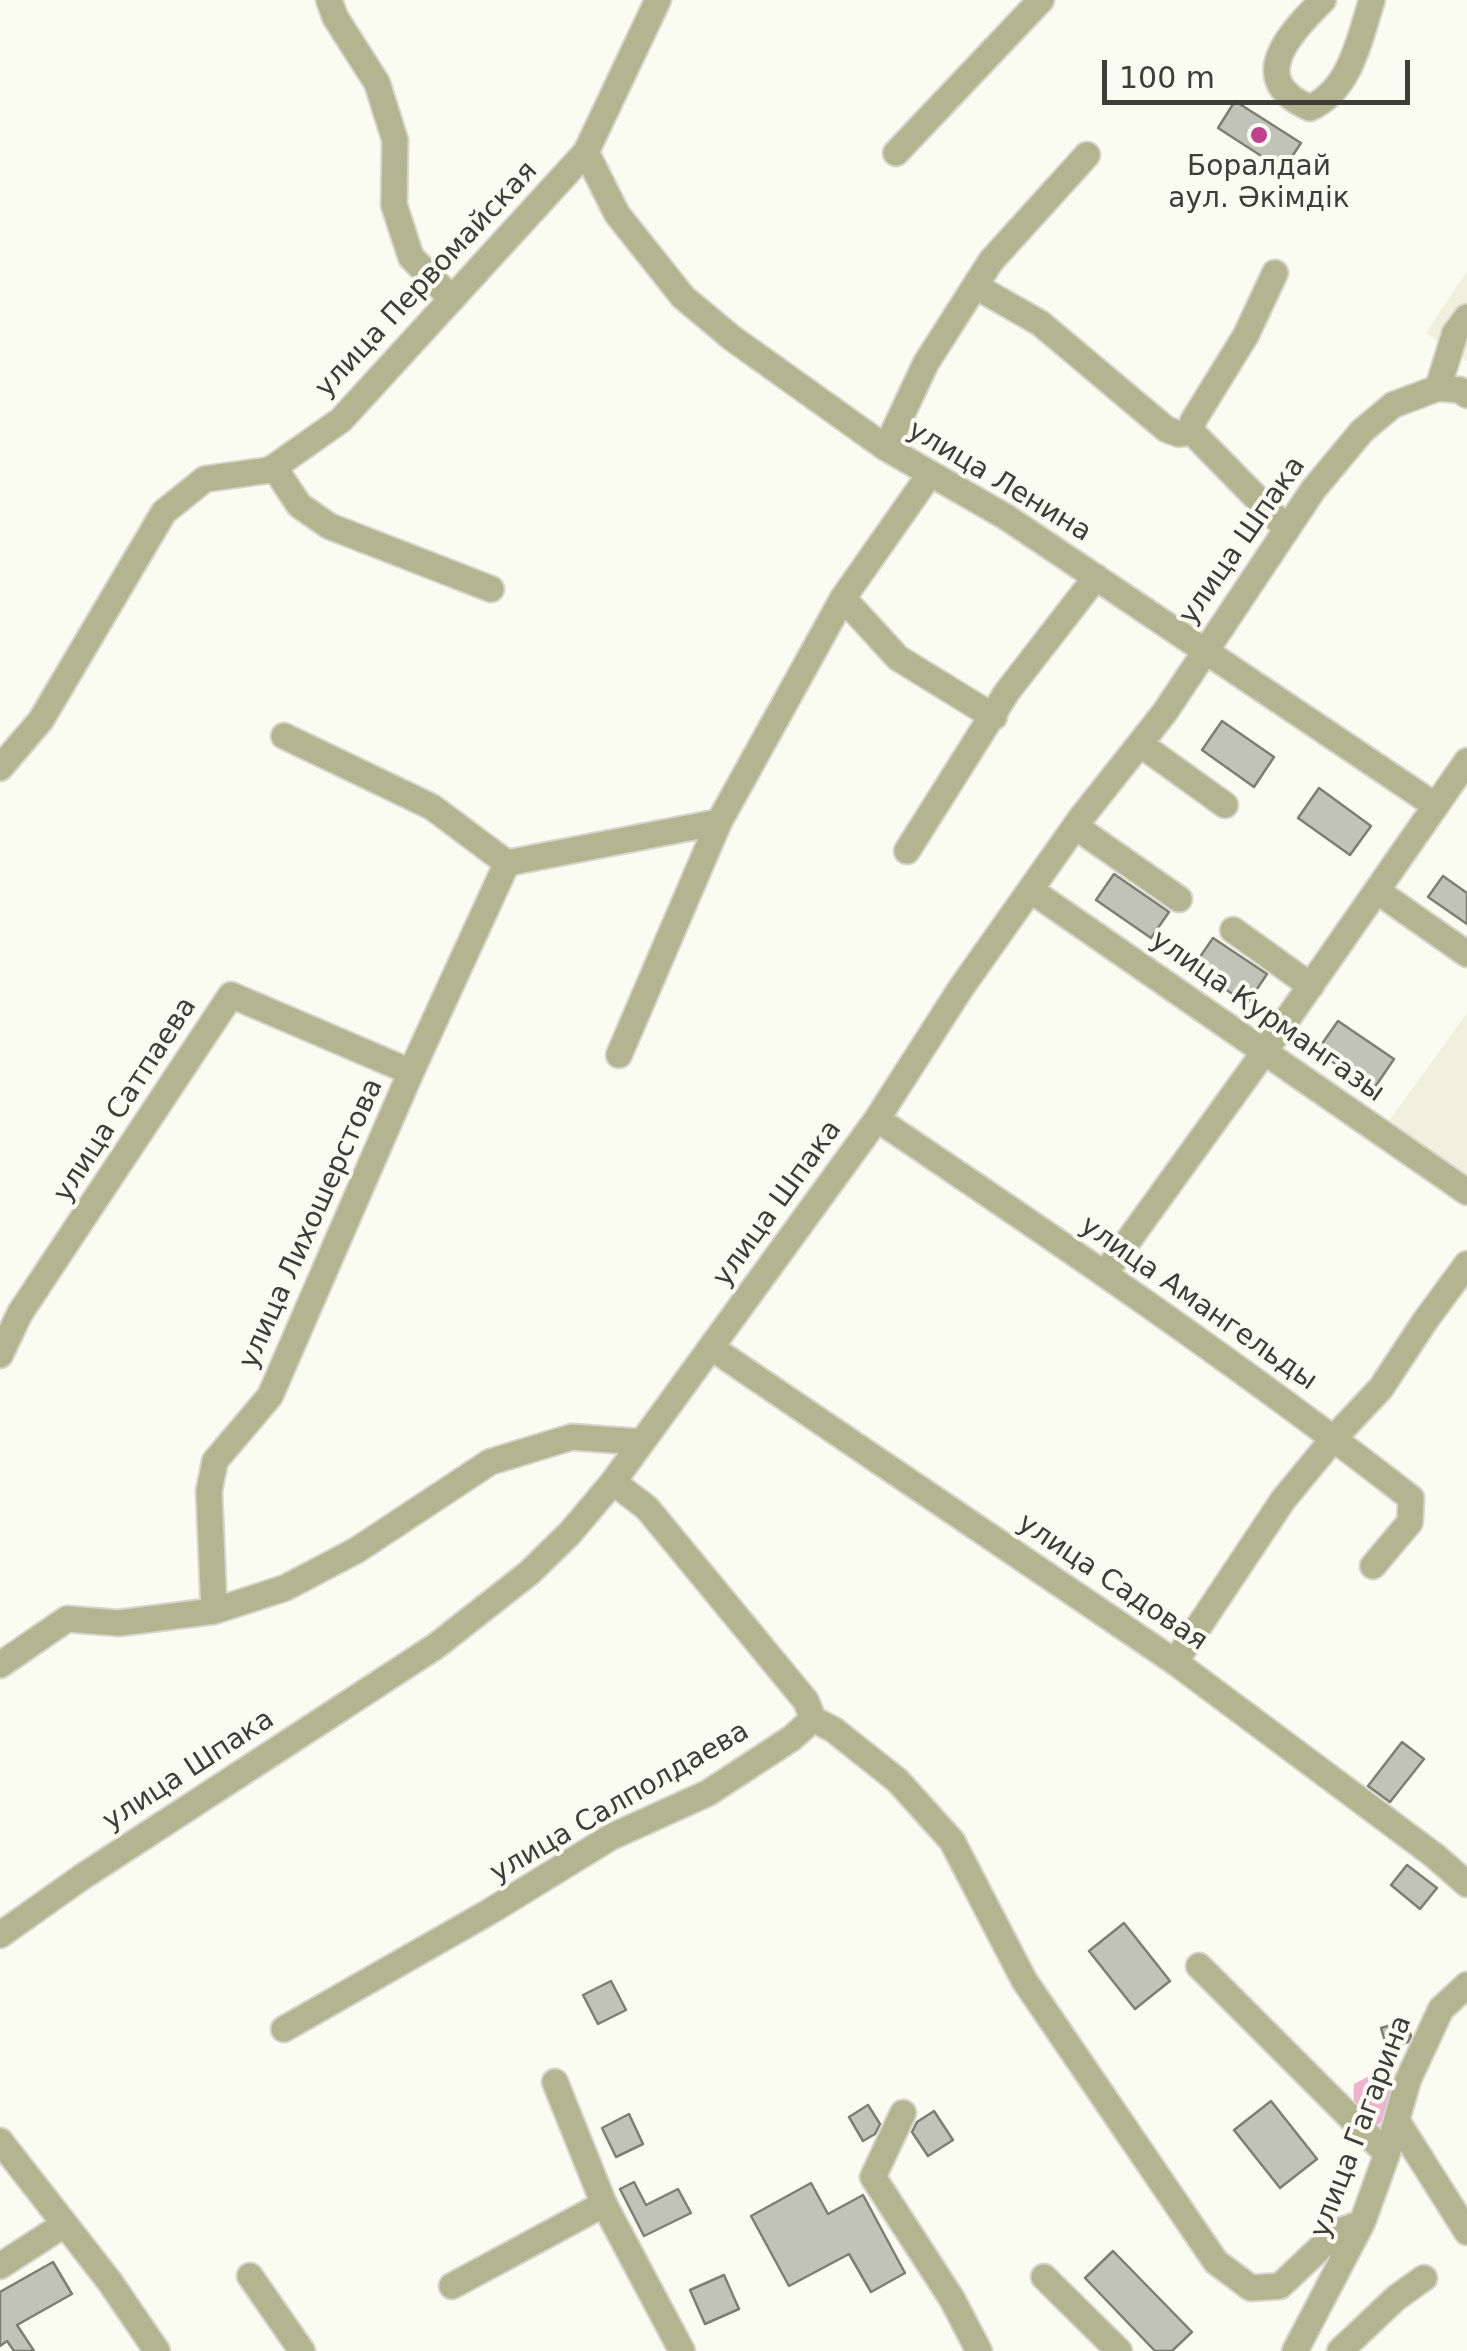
<!DOCTYPE html>
<html>
<head>
<meta charset="utf-8">
<style>
  body { margin:0 }
  #map { position:relative; width:1467px; height:2351px; overflow:hidden; background:#fbfcf1; font-family:"DejaVu Sans",sans-serif }
  canvas { display:block }
  .scale { position:absolute; left:1102px; top:60px; width:308px; height:45px; box-sizing:border-box; border:5px solid #3d3d39; border-top:0; padding-left:12px; font-size:30px; line-height:35px; white-space:nowrap; color:#3d3d39; -webkit-text-stroke:8px #fbfcf1; paint-order:stroke }
</style>
</head>
<body>
<div id="map">
<canvas width="1467" height="2351"></canvas>
<div class="scale">100 m</div>
</div>
<script>
const g = document.querySelector('canvas').getContext('2d');
g.lineJoin = 'round';
function fill(path, color) {
  g.fillStyle = color;
  g.fill(path, 'evenodd');
}
function trace(path, color, width, dash) {
  g.strokeStyle = color;
  g.lineWidth = width;
  g.lineCap = dash ? 'butt' : 'round';
  g.setLineDash(dash || []);
  g.stroke(path);
}
function write(font, color, halo, rows, align = 'center') {
  g.font = font + ' "DejaVu Sans",sans-serif';
  g.lineWidth = 8;
  g.setLineDash([]);
  g.textBaseline = 'middle';
  g.strokeStyle = halo;
  g.fillStyle = color;
  for (const [text, x, y, turn = 0] of rows) {
    g.save();
    g.translate(x, y);
    g.rotate((+turn || 0) * Math.PI / 180);
    g.textAlign = isNaN(turn) ? turn : align;
    if (halo) g.strokeText(text, 0, 0);
    g.fillText(text, 0, 0);
    g.restore();
  }
}
fill(new Path2D(`
  M1467,271V361L1426,333Z
  M1467,1013V1181L1388,1122Z`), '#eff0de');
fill(new Path2D(`
  M1390,2073C1396,2097 1394,2111 1375,2128C1356,2118 1352,2105 1354,2084L1371,2075Z`), '#efb3d2');
const building = new Path2D(`
  M1235,101L1301,143L1283,170L1218,128Z
  M1222,721L1274,757L1254,787L1202,750Z
  M1319,788L1371,826L1350,855L1298,818Z
  M1114,874L1169,912L1151,938L1096,900Z
  M1443,876L1467,893V924L1428,897Z
  M1213,938L1267,974L1247,1004L1193,967Z
  M1338,1021L1394,1059L1373,1090L1317,1051Z
  M1402,1742L1424,1759L1390,1802L1368,1786Z
  M1407,1865L1437,1888L1420,1909L1391,1885Z
  M1124,1923L1170,1981L1135,2009L1089,1951Z
  M611,1981L626,2010L598,2024L583,1995Z
  M1406,2021L1411,2036L1408,2042L1387,2048L1381,2028Z
  M1271,2101L1317,2159L1280,2188L1234,2130Z
  M868,2105L880,2124L875,2134L863,2141L849,2117Z
  M934,2111L953,2140L928,2156L912,2132L917,2122Z
  M629,2114L643,2144L616,2157L602,2128Z
  M634,2182L646,2205L678,2189L691,2213L644,2236L620,2189Z
  M811,2183L828,2214L863,2195L905,2273L871,2292L849,2254L789,2286L751,2216Z
  M1113,2251L1192,2332L1172,2351H1155L1085,2278Z
  M53,2262L72,2294L17,2325L34,2351H14L7,2341L0,2346V2292Z
  M724,2275L739,2309L705,2324L690,2290Z`);
fill(building, '#c2c3b8');
trace(building, '#7d7e74', 2.5);
const minor = new Path2D(`
  M329,0L335,17L377,83L395,140L394,205L411,257L452,299
  M1323,0C1289,34 1245,80 1310,108C1351,89 1359,40 1372,0
  M586,152L617,214L683,297L732,338L886,448L1006,517L1436,806
  M896,153L1041,0
  M1275,273L1246,335L1193,421L1192,432L1287,529
  M975,286L1040,323L1166,429L1179,434L1192,432
  M1438,388L1455,333L1467,317
  M886,448L926,363L991,261L1087,155
  M274,467L299,505L329,526L491,589
  M843,598L898,658L994,717
  M284,736L432,807L507,863L719,822
  M1140,744L1225,805
  M0,768L41,720L164,512L205,479L270,470L341,420L586,152L658,0
  M1076,827L1179,899
  M907,851L1007,692L1096,577
  M1032,891L1467,1192
  M1377,891L1467,954
  M1233,930L1311,986
  M619,1055L719,822L843,598L930,474
  M877,1119C1058,1241 1239,1364 1411,1498L1410,1522L1373,1566
  M1105,1273L1265,1051L1467,761
  M712,1348L1175,1662L1435,1856L1467,1884
  M0,1355L20,1313L231,995L411,1072
  M214,1611L209,1491L215,1461L270,1396L411,1072L507,863
  M1175,1662L1283,1500L1334,1438L1381,1388L1425,1321L1467,1264
  M0,1665L67,1619L119,1623L214,1611L285,1588L357,1550L490,1462L572,1437L641,1442
  M813,1719L834,1730L898,1781L952,1841L1024,1980L1216,2262L1251,2288L1280,2286L1337,2232L1362,2223
  M0,1935L82,1877L436,1646L529,1573L570,1533L613,1482L877,1119L961,988L1081,818L1165,712L1313,490L1362,431L1393,405L1438,388L1460,390L1467,395
  M1199,1966L1387,2154
  M284,2029L489,1912L611,1837L708,1793L792,1738L813,1719L806,1701L647,1508L613,1482
  M555,2082L604,2204L682,2351
  M903,2113L873,2177L952,2299L979,2351
  M1397,2121L1467,2232
  M0,2141L110,2282L157,2351
  M0,2266L65,2224
  M250,2276L302,2351
  M1044,2277L1119,2351
  M452,2286L604,2204
  M1295,2351L1362,2223L1387,2154L1408,2080L1441,2009L1467,1985
  M1340,2351L1396,2298L1424,2278`);
trace(minor, '#d5d6cc', 29);
trace(minor, '#b3b591', 25);
for (const [x, y, r, color] of [
  [1259,135,10,"#c0418d"]
]) {
  const dot = new Path2D();
  dot.arc(x, y, r, 0, 2 * Math.PI);
  g.fillStyle = color;
  g.fill(dot);
  trace(dot, '#fbfcf1', 4);
}
write('28px', '#3d3d39', '#fbfcf1', [
  ["Боралдай",1259,168],
  ["аул. Әкімдік",1259,200]
]);
write('28px', '#3d3d39', '#fbfcf1', [
  ["улица Первомайская",427,280,-47],
  ["улица Ленина",999,482,31],
  ["улица Шпака",1243,541,-55],
  ["улица Курмангазы",1267,1017,35],
  ["улица Сатпаева",126,1100,-57],
  ["улица Шпака",778,1204,-54],
  ["улица Лихошерстова",312,1224,-66],
  ["улица Амангельды",1198,1304,35],
  ["улица Садовая",1112,1583,34],
  ["улица Шпака",189,1771,-33],
  ["улица Салполдаева",620,1803,-30],
  ["улица Гагарина",1362,2127,-69]
]);
</script>
</body>
</html>
